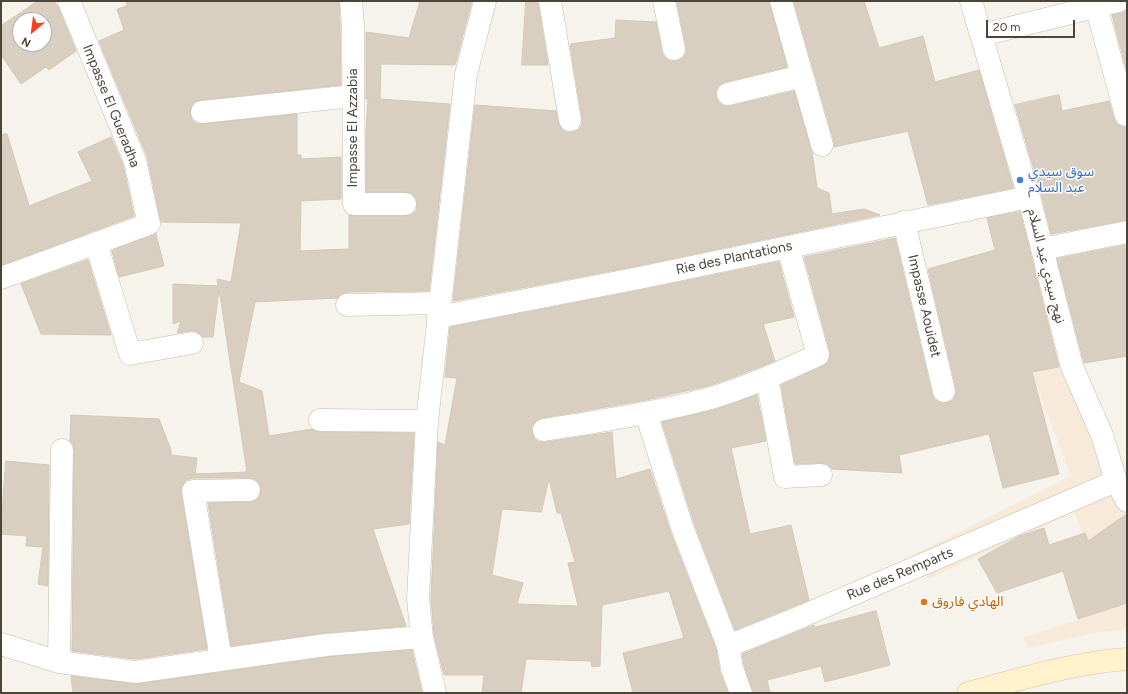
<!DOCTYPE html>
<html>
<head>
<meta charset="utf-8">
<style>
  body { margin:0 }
  #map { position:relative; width:1128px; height:694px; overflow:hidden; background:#f6f3ec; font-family:Figtree,sans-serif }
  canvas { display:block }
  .frame { position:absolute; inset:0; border:2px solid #4b4439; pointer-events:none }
  .north { position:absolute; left:12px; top:12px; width:40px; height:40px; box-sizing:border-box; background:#fff; border:1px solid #b7b4b0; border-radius:50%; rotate:209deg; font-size:11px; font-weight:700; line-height:16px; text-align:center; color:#4b4439 }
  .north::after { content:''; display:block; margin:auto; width:14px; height:18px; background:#fc3f1d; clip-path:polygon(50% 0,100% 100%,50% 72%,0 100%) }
  .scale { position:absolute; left:986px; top:20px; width:89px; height:18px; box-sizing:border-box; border:2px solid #4b4439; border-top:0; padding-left:5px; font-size:12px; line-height:14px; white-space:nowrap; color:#4b4439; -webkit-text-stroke:3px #fff; paint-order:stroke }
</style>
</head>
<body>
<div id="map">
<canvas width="1128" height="694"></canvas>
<div class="frame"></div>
<div class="north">N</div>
<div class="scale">20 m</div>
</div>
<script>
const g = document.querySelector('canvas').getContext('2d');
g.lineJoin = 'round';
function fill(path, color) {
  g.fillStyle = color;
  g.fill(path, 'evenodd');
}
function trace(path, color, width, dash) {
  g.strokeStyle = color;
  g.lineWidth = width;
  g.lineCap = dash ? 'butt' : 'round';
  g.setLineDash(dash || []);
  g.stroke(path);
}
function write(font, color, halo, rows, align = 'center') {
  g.font = font + ' Figtree,"Noto Sans Arabic",sans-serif';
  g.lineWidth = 3;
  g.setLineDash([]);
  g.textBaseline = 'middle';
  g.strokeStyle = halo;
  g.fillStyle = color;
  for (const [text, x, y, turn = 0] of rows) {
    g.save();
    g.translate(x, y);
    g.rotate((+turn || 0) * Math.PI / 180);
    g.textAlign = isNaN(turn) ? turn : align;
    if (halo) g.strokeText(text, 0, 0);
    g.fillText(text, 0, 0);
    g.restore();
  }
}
fill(new Path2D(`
  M962,1L1080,359L1127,470V629L1094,633L1028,648L1023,638L1114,607L1074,512L928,579L913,555L1071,476L1032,373L1061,367Z`), '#f7ead8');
const building = new Path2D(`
  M38,1H54L58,7L76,51L49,70L46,67L21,84L1,55V26ZM20,20H44V44H20Z
  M126,1H339L340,26L341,85L201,100L194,102L191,107L190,113L192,120L197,124H203L297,114V155H301V159L341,157V199L301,201L300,251L349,249V215L354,216H405L411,215L416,211L417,204L416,198L411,193L405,192H366V130L368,99H366V32L409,38L420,1H472L455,65L381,64L380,99L450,104L429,291L347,292L341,294L337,298L255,302L239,382L262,391L269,436L312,429L320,432L414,433L409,524L373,529L406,626L324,633L231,646L208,503L250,502L256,500L260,496L261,489L259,483L255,479L249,478H193L186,480L182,486L181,493L207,649L135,659L72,651L74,450L73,444L70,441L71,415L159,419L171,450V455L197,458L195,474L247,472L219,289L213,337H203L196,331H190L177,333L181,321L173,324V284L218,286L217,279L231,282L241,223L161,222L147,156L99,41L124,30L117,9L127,6Z
  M677,1H769L787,67L725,82L719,85L716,90V97L719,103L725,106H731L794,91L812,151L817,188L829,193L832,214L864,209L880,215L637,266L453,301L475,105L556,111L558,122L561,128L566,132H572L578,130L582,125V118L570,44L615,38L616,20L656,22L662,52L664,57L670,61H677L683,58L686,53V47Z
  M794,1H864L879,48L923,36L935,82L979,70L1013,188L928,205L908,131L834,147V142Z
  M526,2L538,3L548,65H522Z
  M1127,10V72L1112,15L1121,13Z
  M1059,95L1062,111L1109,101L1114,118L1117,124L1122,127H1127V220L1051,234L1041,193L1015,105Z
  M7,134L29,206L92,181L78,152L111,137L123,165L134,216L1,265V135Z
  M1020,212L1059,367L1032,372L1059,474L1003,488L989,434L899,455L902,473L832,469L827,464L821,463L795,464L781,385L823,366L828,362L830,357V352L804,257L895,238L932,394L935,400L941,403H946L953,400L956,394V388L928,269L995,250L987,218Z
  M156,234L164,266L119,277L112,251Z
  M1127,245V356L1084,363L1057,259Z
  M88,260L111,335L41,334L21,284Z
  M779,262L794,317L763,324L775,361L734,377L708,386L646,400L542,418L536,421L532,426V432L534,438L539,442H546L612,432L616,479L650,469L670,531L716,649L720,672L728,693H633L623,653L684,638L669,591L602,605L600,666L592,667L591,661L526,659L521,693H482L484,675H444L434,635L431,599L438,442L445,445L457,378L445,377L450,327L641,290ZM549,479L557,513H561L575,562L568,563L578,606L517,604L523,583L492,575L502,509L541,512Z
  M757,395L766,441L731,448L750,534L791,525L809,600L735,630L694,523L662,422L714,410Z
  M6,461L49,465L48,586L38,584L43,547L26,546L27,536L1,534Z
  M1127,514V603L1078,619L1063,571L997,593L978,559L1020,536L1044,528L1049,545L1085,533L1088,541Z
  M876,611L890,665L825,682L821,666L767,680L770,693H753L744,665L742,654L814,625L815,627Z
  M412,650L422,693H73L71,676L137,684L327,657Z`);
fill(building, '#d8cfc1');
trace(building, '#d3c7b4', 1);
const street = new Path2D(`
  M351,1L353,25L354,204H405
  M550,1L570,120
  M664,1L674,49
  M781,1L822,145
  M971,1L1029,197L1072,367L1102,435L1116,481L1127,501
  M1096,6L1126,115
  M982,35L1118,1
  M728,94L802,76
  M202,112L353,96
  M904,222L944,391
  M96,243L130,354L192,343
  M1042,249L1127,232
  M1,278L149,224L135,161L69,1
  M347,305L439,303
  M438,317L639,278L1029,197
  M767,378L785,477L821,475
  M646,413L682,527L728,646
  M320,420L427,421
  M544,430C599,421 656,413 711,398C748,387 783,371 818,355L788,247
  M1,644L59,662L135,672L326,645L422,637
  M221,660L193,491L249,490
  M59,662L62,450
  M435,693L422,637L418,599L427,421L466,74L485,1
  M741,693L732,668L728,646L791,621L1116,481`);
const secondary = new Path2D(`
  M968,693C1020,679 1073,663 1127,659`);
trace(street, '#c2bbae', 23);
trace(secondary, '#d6c79b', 23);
trace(street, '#fff', 22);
trace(secondary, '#fff3cd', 22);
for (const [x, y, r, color] of [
  [1020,180,4,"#3f7fe0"],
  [924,602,4,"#e8710a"]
]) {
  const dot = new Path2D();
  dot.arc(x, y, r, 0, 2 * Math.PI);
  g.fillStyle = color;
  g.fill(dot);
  trace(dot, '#fff', 1.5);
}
write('14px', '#4b4439', '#fff', [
  ["Impasse El Gueradha",111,106,68],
  ["Impasse El Azzabia",353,128,-90],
  ["Rie des Plantations",734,258,-12],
  ["نهج سيدي عبد السلام",1046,266,76],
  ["Impasse Aouidet",924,306,77],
  ["Rue des Remparts",900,574,-23]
]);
write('14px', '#366cbe', '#fff', [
  ["سوق سيدي",1028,172],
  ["عبد السلام",1028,188]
], 'left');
write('14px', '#c56008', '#fff', [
  ["الهادي فاروق",932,602]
], 'left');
</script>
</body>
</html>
